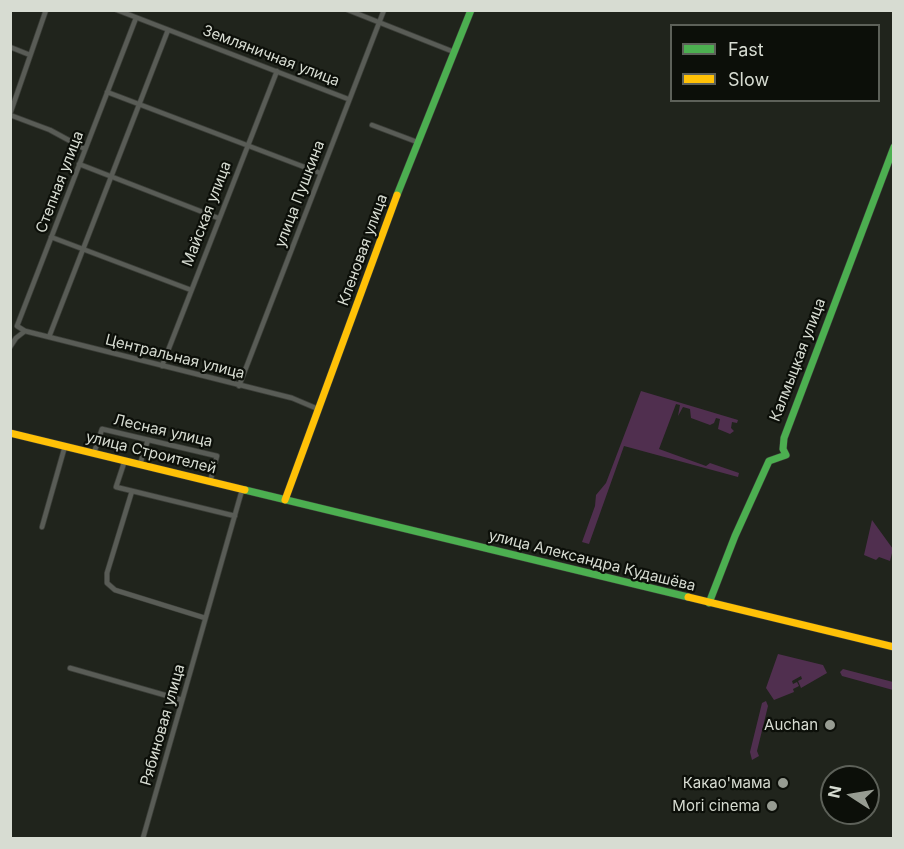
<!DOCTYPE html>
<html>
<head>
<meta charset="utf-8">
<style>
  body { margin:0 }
  #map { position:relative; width:904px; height:849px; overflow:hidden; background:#20241c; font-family:Inter,sans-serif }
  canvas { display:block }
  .frame { position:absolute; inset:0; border:12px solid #d7dcd2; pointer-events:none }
  .legend { position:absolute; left:670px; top:24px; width:210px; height:78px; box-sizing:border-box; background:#0c0f09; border:2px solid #5d6159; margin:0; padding:8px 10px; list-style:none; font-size:18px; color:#d7dcd2 }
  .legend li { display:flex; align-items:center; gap:12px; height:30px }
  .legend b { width:30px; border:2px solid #5d6159 }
  .north { position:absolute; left:820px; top:765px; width:60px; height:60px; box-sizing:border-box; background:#0c0f09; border:2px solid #5d6159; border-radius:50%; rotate:282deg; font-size:16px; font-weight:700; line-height:24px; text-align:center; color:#d7dcd2 }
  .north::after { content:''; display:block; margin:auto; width:21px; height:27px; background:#979c92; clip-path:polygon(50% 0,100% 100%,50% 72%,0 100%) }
</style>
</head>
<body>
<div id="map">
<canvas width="904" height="849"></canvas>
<div class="frame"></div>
<ul class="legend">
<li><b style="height:8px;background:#4caf50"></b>Fast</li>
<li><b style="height:8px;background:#ffc107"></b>Slow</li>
</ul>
<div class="north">N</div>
</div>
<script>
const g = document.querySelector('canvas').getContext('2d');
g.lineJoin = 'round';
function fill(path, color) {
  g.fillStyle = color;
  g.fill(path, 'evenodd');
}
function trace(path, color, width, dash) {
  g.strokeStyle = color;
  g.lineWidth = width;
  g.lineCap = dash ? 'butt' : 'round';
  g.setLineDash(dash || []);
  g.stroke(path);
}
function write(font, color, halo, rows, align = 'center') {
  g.font = font + ' Inter,sans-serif';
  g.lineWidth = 4.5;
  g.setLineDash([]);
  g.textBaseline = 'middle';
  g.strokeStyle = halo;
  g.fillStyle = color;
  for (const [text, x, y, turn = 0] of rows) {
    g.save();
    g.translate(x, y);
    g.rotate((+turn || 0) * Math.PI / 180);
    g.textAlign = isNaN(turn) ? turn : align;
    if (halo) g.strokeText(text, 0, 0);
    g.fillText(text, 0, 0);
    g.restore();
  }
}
fill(new Path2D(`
  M641,391L738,420L737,423L732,422L731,428L734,431L730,434L718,429L720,419L716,418L714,423L710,425L691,418L690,409L683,407L678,416L680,405L676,404L659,449L706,466L710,463L739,473L738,477L624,446L589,544L582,542L595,506L596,495L606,483Z
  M872,520L893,549L890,561L879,557L876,560L864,555Z
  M778,654L823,665L827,673L801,688L798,681L802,679L801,676L792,681L793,684L797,682L799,686L793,689L794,692L774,700L766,688Z
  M843,669L893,682V690L842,676L840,672Z
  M766,701L768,706L757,751L759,756L752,760L750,752L762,703Z`), '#502f4f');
const street = new Path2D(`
  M117,10L348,99
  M348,10L454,52
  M10,47L30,55
  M107,92L320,173
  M10,114L46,10
  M10,115L50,130L85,149
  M372,125L417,142
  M79,164L218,218
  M51,237L191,290
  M25,331L292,398L318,409
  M49,337L168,30
  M10,347L16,338L25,331L17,326L136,18
  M162,366L277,71
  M239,386L384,10
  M94,453L102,429L217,456L210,482
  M125,460L116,487L235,516
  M140,464L148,440
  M132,491L107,573V583L115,590L205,618
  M42,527L65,446
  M70,668L182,700
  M143,838L242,490`);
const fast = new Path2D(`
  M397,195L471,10
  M245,490L688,597
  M709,603L735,536L769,461L786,455L783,449L784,438L894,147`);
const slow = new Path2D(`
  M10,433L245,490
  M285,500L397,195
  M688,597L894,647`);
trace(street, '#3b3e38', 6);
trace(fast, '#3b3e38', 8);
trace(slow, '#3b3e38', 8);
trace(street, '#595c56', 4.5);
trace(fast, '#4caf50', 7);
trace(slow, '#ffc107', 7);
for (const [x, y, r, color] of [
  [830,725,6,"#979c92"],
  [783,783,6,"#979c92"],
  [772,806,6,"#979c92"]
]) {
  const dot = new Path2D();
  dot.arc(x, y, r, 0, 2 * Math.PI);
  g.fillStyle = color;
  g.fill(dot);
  trace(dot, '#0c0f09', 2);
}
write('15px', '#d7dcd2', '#0c0f09', [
  ["Земляничная улица",271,56,21],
  ["Степная улица",60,182,-69],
  ["улица Пушкина",300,194,-69],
  ["Майская улица",207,214,-69],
  ["Кленовая улица",363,250,-70],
  ["Центральная улица",175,357,14],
  ["Калмыцкая улица",798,360,-69],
  ["Лесная улица",163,431,13],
  ["улица Строителей",151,453,14],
  ["улица Александра Кудашёва",592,561,14],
  ["Рябиновая улица",163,725,-74]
]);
write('15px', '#d7dcd2', '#0c0f09', [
  ["Auchan",818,725],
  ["Какао'мама",771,783],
  ["Mori cinema",760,806]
], 'right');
</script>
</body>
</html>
